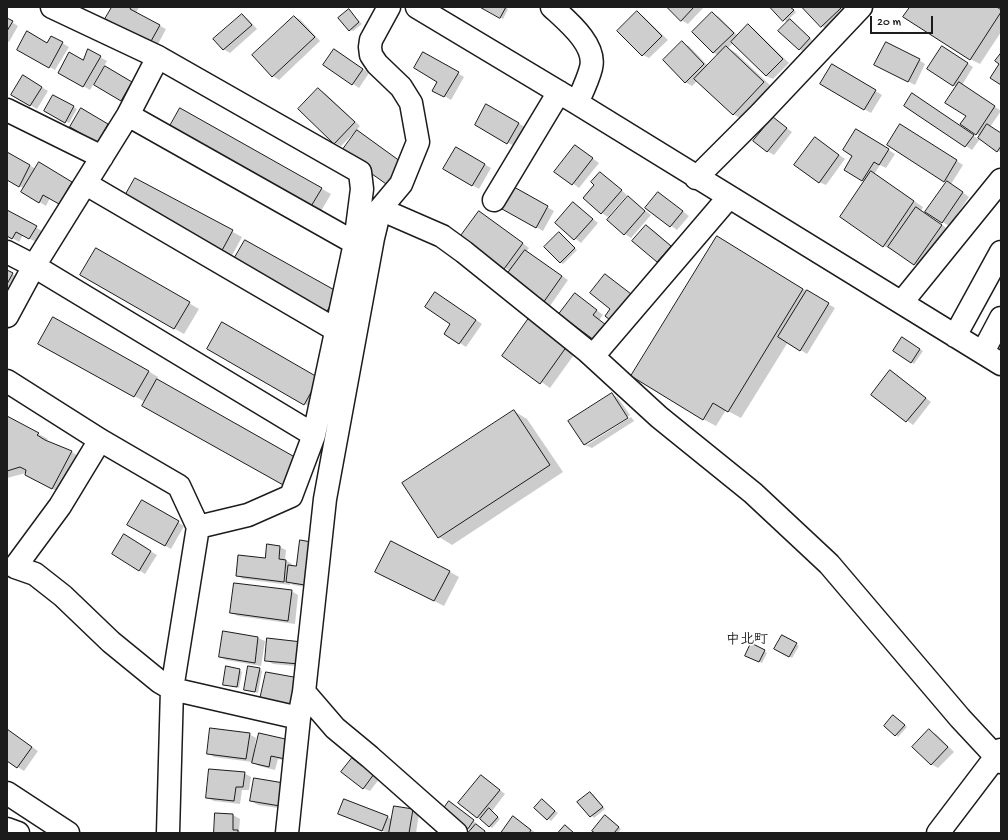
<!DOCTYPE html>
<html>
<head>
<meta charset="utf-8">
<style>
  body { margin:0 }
  #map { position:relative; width:1008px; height:840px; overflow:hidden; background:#fff; font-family:"Gochi Hand",sans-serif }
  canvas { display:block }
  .frame { position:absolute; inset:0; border:8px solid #1c1c1c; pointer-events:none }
  .scale { position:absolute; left:870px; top:16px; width:63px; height:18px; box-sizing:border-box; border:2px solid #1c1c1c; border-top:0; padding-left:5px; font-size:12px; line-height:14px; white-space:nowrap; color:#1c1c1c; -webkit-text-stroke:3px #fff; paint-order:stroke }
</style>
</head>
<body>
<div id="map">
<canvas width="1008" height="840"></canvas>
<div class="frame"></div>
<div class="scale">20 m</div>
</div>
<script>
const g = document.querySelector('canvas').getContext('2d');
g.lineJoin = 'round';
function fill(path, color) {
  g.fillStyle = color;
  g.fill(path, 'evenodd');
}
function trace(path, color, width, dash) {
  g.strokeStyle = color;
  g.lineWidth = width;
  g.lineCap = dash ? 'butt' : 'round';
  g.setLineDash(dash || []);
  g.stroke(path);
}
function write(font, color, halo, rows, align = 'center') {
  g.font = font + ' "Gochi Hand","Klee One",sans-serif';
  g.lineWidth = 3.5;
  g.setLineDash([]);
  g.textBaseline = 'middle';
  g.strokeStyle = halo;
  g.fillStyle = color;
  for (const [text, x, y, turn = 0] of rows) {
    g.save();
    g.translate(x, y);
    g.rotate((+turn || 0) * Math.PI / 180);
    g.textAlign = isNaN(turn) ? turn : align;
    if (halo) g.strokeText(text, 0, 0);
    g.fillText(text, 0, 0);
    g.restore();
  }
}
fill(new Path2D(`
  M113,7H139L136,13L166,29L157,46L107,18Z
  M482,7H505L508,9L503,19Z
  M668,7H704L688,24L681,20Z
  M771,7H791L796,12L789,19L812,40L802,51L799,49L788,22L784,20Z
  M804,7H842L847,12L828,30L822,26Z
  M911,7H996L1001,10V32L980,64L970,59Z
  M349,11L362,24L353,31L350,30Z
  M637,12L643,16L668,40L649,58L643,55Z
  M712,13L719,17L738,36L748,25L754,29L789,63L773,79L766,76L733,43L728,48L736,53L773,88L743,120L733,114L698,80L692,86L685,82L682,43L689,46L708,66L718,55L714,53L693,32Z
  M242,15L248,19L257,29L230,53L223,49Z
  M295,17L301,20L320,41L279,80L273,76Z
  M7,19L18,26L9,42L7,41Z
  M52,37L69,47L55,70L18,49L48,44Z
  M89,51L107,61L90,90L59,72L83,61Z
  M948,51L973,67L962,85L1001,111L990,127L1001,134L1000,152L980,139L972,150L906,105L919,98L978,139L980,136L962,124L967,116L957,87L953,85Z
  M423,53L464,77L451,100L434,90L439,81Z
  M341,54L369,73L359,88L324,65Z
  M919,60L925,64L915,85L882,68Z
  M832,65L882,95L871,113L821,84Z
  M105,68L138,87L128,104L95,85Z
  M23,76L48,91L37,109L12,94Z
  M318,89L325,93L360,126L356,131L363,135L356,131L341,146L335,143Z
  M54,96L77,109L69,123L46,111Z
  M487,106L525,127L514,146L476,124Z
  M81,109L114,128L104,145L71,126Z
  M181,110L331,194L317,218Z
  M773,118L792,132L774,155L767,151Z
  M907,129L963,165L951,184L969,197L949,226L927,212L947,182L888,145Z
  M857,130L895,154L886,168L880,165L874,174L923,207L921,211L948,229L921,268L894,250V251L884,246L842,217L865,182L845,169L854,156Z
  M821,142L845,159L826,185L819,182Z
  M457,148L491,168L479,189L444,169Z
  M581,150L599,163L579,188L556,171Z
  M7,153L36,169L39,164L78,186L66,207L50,198L46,206L23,192L25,189L7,179Z
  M600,173L606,177L627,195L608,217L602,213L585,198L596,185Z
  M135,179L242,237L229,261Z
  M514,188L554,211L543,231L503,208Z
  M664,197L689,216L677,230L647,208Z
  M628,198L651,215L631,238L625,234L608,220Z
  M573,203L598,223L581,243L556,223Z
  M7,211L42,231L36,242L23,235L19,242L7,235Z
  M486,216L529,248L526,252L568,280L550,306L543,303L511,272L462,237Z
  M646,226L653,230L676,250L664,265L657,261Z
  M562,235L577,250L563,264L560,262Z
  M730,245L835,308L807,354L788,342L741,418L726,410L716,426L703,419Z
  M96,249L199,309L184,334L82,275Z
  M231,266L347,298L333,323Z
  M7,271L19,278L7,298Z
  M436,293L482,324L466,347L445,333L451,324Z
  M581,298L603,315L599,320L616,332L561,314Z
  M529,320L576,352L550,388L503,355Z
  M905,340L923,351L914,364L894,350Z
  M40,343L148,371L158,377L156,380L309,466L145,402Z
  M208,349L328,384L314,409Z
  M897,375L931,402L913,425L873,395Z
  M612,394L618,398L630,415L587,443V445L631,417L634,421L592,448L585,445L570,421Z
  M514,411L527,419L563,472L452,545L439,537Z
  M7,417L48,439L46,441L72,452L81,458L62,494L36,480L26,473L7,478Z
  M142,501L184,526L171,549L129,525Z
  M124,536L157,555L145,574L113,554Z
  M280,547L286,550L285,560L292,564V567L318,589L293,585L290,583V585L243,579L237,575L266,559Z
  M450,572L459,577L444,606L386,577Z
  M291,591L298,595L295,624L238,616L231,613Z
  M224,632L258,638L265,641L261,666L226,660L220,657Z
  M783,637L799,646L792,658L776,649Z
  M301,643L306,667L273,664L266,660Z
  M751,645L767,653L762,663L746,655Z
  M259,669L262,671L258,693L245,690Z
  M239,670L242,672L239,688L224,684Z
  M896,718L907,727L898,737L896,735Z
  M7,730L38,751L24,771L7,760Z
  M929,731L936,734L954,752L938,768L931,764Z
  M249,734L256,738L254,753H255L260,734L296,763L278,759L275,770L259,766L252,762L214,757L208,753Z
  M352,759L380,778L370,791L363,788Z
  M244,773L251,777L249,790H242L240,804L214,801L208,798Z
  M482,776L505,794L492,811L500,819L492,828L477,817Z
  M289,785L292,810L258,805L251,801Z
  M590,793L593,794L605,809L594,818L579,802Z
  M545,802L558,813L551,821L535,808Z
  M452,804L476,823L475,824L487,833H469L471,831L443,811Z
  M413,810L419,814L416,833H388L346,817H387L392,819Z
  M216,814L233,815L240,819L239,831L242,833H215Z
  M608,818L621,829L618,833H596Z
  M519,821L536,833H502Z`), '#0003');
const building = new Path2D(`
  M112,7H131L130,9L160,25L150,43L105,19Z
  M480,7H506L500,18Z
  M667,7H694L681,21Z
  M770,7H790L794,10L783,21Z
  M802,7H840L841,8L821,27Z
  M910,7H997L1001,10V12L970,60L903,17Z
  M349,9L359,22L349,31L338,18Z
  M637,11L662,36L642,56L617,31Z
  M712,12L734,33L713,53L692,32Z
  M242,14L252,25L223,50L213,39Z
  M294,16L315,37L272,77L252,55Z
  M7,18L13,21L7,31Z
  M790,19L810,38L799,50L778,31Z
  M748,24L783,59L766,76L731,42Z
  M27,31L47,43L51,36L63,42L49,68L17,50Z
  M682,41L704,64L685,83L663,60Z
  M886,42L920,59L908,82L874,65Z
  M726,46L764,82L733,115L694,79Z
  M942,46L968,63L953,86L927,69Z
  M88,49L101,56L83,87L58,73L69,52L83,60Z
  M334,49L363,69L352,85L323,65Z
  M423,52L459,72L444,97L432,91L437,82L414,68Z
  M1001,53V85L990,78L999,64L995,61Z
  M832,64L876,90L864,110L820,84Z
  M105,66L132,82L121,101L94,85Z
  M23,75L42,87L30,106L11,95Z
  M959,82L995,106L976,135L960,124L966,116L945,103Z
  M318,88L355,122L334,144L298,109Z
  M912,93L974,135L965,147L904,106Z
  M53,95L74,106L65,123L44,111Z
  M486,104L519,123L507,144L475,125Z
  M81,108L108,124L97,143L70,127Z
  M180,108L322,188L307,213L166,133Z
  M773,117L787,128L767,152L753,141Z
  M900,124L957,160L944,182L887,145Z
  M987,124L1001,133V146L997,152L978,138Z
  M856,129L889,149L879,165L874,162L862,181L844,170L852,156L843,150Z
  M357,130L404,164L389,186L341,152Z
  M815,137L839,155L819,183L794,165Z
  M575,145L593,158L572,185L554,172Z
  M456,147L485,164L472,186L443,169Z
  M7,152L30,165L19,187L7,180Z
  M39,162L72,182L59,204L43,195L39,203L21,192Z
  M871,171L914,201L883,247L840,217Z
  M600,172L622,190L601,214L583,198L594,185L591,182Z
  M135,178L233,230L219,256L121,203Z
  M947,181L963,192L942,223L925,212Z
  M514,187L548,206L536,228L502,209Z
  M658,192L683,211L670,227L645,208Z
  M628,196L645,211L624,235L607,220Z
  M573,202L593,219L574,240L555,223Z
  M916,207L942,225L914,265L888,247Z
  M7,210L37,226L29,239L16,232L12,239L7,236Z
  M479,211L523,243L504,269L460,237Z
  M646,225L671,246L657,262L632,241Z
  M559,232L575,248L560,263L544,247Z
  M717,236L803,289L728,412L713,403L703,420L631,376Z
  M245,240L338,292L323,318L230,266Z
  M96,248L190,302L174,329L80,275Z
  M525,250L562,276L543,303L505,277Z
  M7,270L13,273L7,284Z
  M605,274L635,297L615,324L605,316L610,309L590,293Z
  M807,290L829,303L800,351L778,337Z
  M435,292L476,320L459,344L444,334L450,324L425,307Z
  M575,293L597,310L593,315L610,328L598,343L559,314Z
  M53,317L149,371L134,397L38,344Z
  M529,318L567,346L540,384L502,356Z
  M222,322L319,378L304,405L207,349Z
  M902,337L920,349L911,363L893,351Z
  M890,370L926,398L906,422L871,395Z
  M157,379L300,460L285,486L142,406Z
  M612,393L628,418L584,445L568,421Z
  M514,410L550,465L438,538L402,483Z
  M7,416L39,433L37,435L45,440L72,451L52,489L25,475L26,470L20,467L7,471Z
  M142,500L179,521L165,546L127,525Z
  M124,534L151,551L139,571L112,554Z
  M300,540L317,543L311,586L286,582L288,565L296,566Z
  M391,541L450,571L434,601L375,572Z
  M267,544L280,546L279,559L286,560L284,582L236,576L238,555L265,558Z
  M234,583L292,590L288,621L230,613Z
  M223,631L258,637L255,663L219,657Z
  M782,635L797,643L789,657L774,649Z
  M267,638L302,642L299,664L265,661Z
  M751,643L765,650L759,662L745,656Z
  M226,666L240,669L237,687L223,685Z
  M248,666L260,668L255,692L244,690Z
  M266,672L299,678L293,710L259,704Z
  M893,715L905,725L895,736L884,726Z
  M210,728L250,733L246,759L207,754Z
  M7,729L32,747L17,768L7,761Z
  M929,729L948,747L931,765L912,747Z
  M259,733L294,741L290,760L271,756L269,767L252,763Z
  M352,758L374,774L363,789L341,772Z
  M209,769L245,772L243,787H236L234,801L206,798Z
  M481,775L500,790L477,818L458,803Z
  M254,778L290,784L286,807L250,801Z
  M590,792L603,807L590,817L577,802Z
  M344,799L388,816L382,831L338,814Z
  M542,799L555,811L547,820L534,808Z
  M449,801L474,820L467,830L442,811Z
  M394,806L413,809L409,833H389Z
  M489,808L498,817L489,827L480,819Z
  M215,813L233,814V830H238V833H214Z
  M605,815L619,827L614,833H595L592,831Z
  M513,816L531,830L529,833H501Z
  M476,824L485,831L484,833H468Z
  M565,825L574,833H558Z`);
fill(building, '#cecece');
trace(building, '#1c1c1c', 1);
const minor = new Path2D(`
  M52,7L158,57
  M417,7L577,103L1001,364
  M552,7C567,21 597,45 591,68C588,80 582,92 577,103
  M7,110L102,157
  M128,115L355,243
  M696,178L760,114L861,7
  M86,184L336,330
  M494,200L559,92
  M380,209L442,236L464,252L587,351L659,417L753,493L829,564L960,718L1001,762
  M7,252L34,266L314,435
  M902,302L1001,180
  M7,316L34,266L128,115L158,57L360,172L362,189L355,243L314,435L291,496L248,515L198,527
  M955,336L1001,252
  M983,352L1001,318
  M593,356L729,197
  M7,381L100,440L179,486L198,527L172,689L168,833
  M100,440L60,506L15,567L35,574L63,596L111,642L160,682L172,689L299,718
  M304,692L335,728L370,757L456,833
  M7,793L68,833
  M7,829L18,833
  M287,833L299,718L304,692L325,499L373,238L380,209L401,184L418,142L411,103L401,87L377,64L371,55L370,47L371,40L389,7
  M938,833L1001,750`);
trace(minor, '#1c1c1c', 25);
trace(minor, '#fff', 22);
write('bold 14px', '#1c1c1c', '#fff', [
  ["中北町",747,641]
]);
</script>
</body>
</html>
